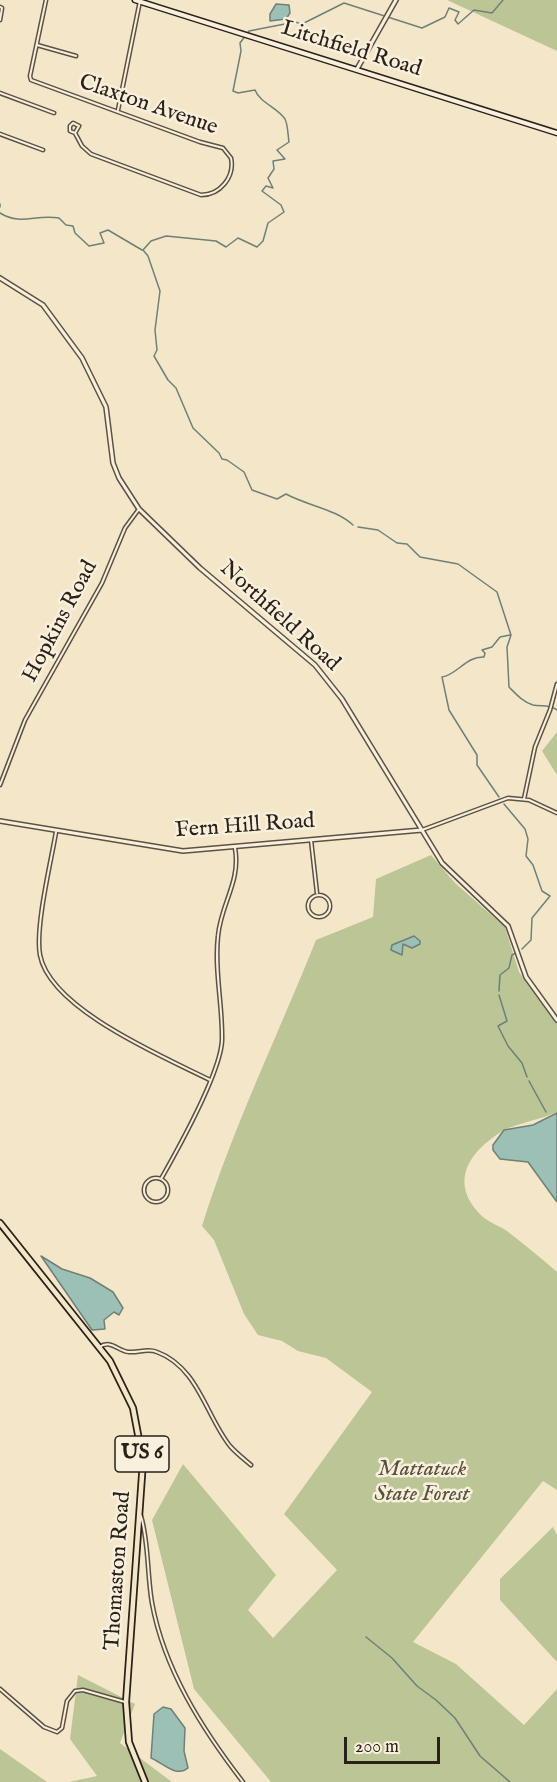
<!DOCTYPE html>
<html>
<head>
<meta charset="utf-8">
<style>
  body { margin:0 }
  #map { position:relative; width:557px; height:1782px; overflow:hidden; background:#f4e7c9; font-family:"IM FELL English",serif }
  canvas { display:block }
  .scale { position:absolute; left:344px; top:1737px; width:96px; height:27px; box-sizing:border-box; border:3px solid #2a2118; border-top:0; padding-left:8px; font-size:18px; line-height:21px; white-space:nowrap; color:#2a2118; -webkit-text-stroke:4px #f8efdc; paint-order:stroke }
</style>
</head>
<body>
<div id="map">
<canvas width="557" height="1782"></canvas>
<div class="scale">200 m</div>
</div>
<script>
const g = document.querySelector('canvas').getContext('2d');
g.lineJoin = 'round';
function fill(path, color) {
  g.fillStyle = color;
  g.fill(path, 'evenodd');
}
function trace(path, color, width, dash) {
  g.strokeStyle = color;
  g.lineWidth = width;
  g.lineCap = dash ? 'butt' : 'round';
  g.setLineDash(dash || []);
  g.stroke(path);
}
function write(font, color, halo, rows, align = 'center') {
  g.font = font + ' "IM FELL English",serif';
  g.lineWidth = 5;
  g.setLineDash([]);
  g.textBaseline = 'middle';
  g.strokeStyle = halo;
  g.fillStyle = color;
  for (const [text, x, y, turn = 0] of rows) {
    g.save();
    g.translate(x, y);
    g.rotate((+turn || 0) * Math.PI / 180);
    g.textAlign = isNaN(turn) ? turn : align;
    if (halo) g.strokeText(text, 0, 0);
    g.fillText(text, 0, 0);
    g.restore();
  }
}
fill(new Path2D(`
  M447,0H557V51Z
  M557,732V775L542,751Z
  M431,855L455,883L505,927L519,972L557,1023V1112C540,1120 513,1124 501,1132C466,1154 449,1185 483,1217C490,1223 500,1226 507,1231C524,1244 541,1258 557,1272V1490L543,1481L413,1642L456,1664L524,1725L557,1689V1782H271L194,1689L152,1520L183,1464L276,1575L248,1610L273,1638L337,1570L284,1514L372,1392L326,1358L298,1351L282,1341L258,1335L244,1314L214,1240L202,1226C233,1127 278,1035 316,940L373,917L376,879Z
  M553,1527L557,1535V1662L500,1600V1579Z
  M78,1675L135,1704L120,1743L172,1782H69L97,1776L70,1739Z
  M0,1749L47,1782H0Z`), '#bcc595');
const water = new Path2D(`
  M276,4L289,5L290,13L286,19L270,21V14Z
  M414,936L420,941V944L412,948L403,944L402,955L391,950L392,945Z
  M557,1113V1202L528,1162L500,1159L493,1150V1145L504,1130L533,1125Z
  M41,1256L62,1269L90,1278L113,1292L123,1308L119,1315L114,1312L104,1320L105,1329L92,1330Z
  M163,1707L171,1709L185,1728L184,1751L188,1768C176,1778 163,1763 151,1758L154,1714Z`);
fill(water, '#9cc0b6');
trace(water, '#6e8077', 1.5);
trace(new Path2D(`
  M0,204V207
  M0,213C21,226 35,214 59,218L66,225L73,226L75,233L89,246L104,243L100,233L108,230L142,250
  M143,250L151,241L166,236L216,241L226,247L238,238L257,247L263,241L268,223L284,212L281,205L262,191L266,186L273,188L268,178L274,169L273,161L285,159L277,150L289,142C288,136 288,125 285,119C277,107 260,103 255,90L238,93L233,91L241,51L240,43L249,31L295,22L302,24L344,3L422,28L445,17L449,8L459,12L455,20L458,24L474,10L492,13L503,0
  M143,250L148,256L160,291L155,330L157,350L154,356L168,380L176,388L193,428L219,453L222,459L227,460L244,472L252,490L277,499L286,494C308,506 336,509 353,525
  M358,527L378,530L397,543L407,544L420,557L458,564L497,592L511,635L507,647L509,687C516,694 523,702 533,705C542,707 548,704 557,710
  M499,797L477,765V755L449,710L442,677C457,675 466,656 484,657L485,653L482,650L492,647L500,637L510,635
  M504,804L525,829L528,839L526,856L533,865L542,891L550,896L532,918L531,940L522,949
  M499,991L500,975L509,968L512,955L516,953
  M499,995L507,1021L498,1026L508,1046L522,1063L527,1077
  M529,1081L546,1112
  M366,1637L392,1658L417,1686L436,1700L455,1718L480,1756L510,1782`), '#6e8077', 1.5);
const minor = new Path2D(`
  M46,0L30,76L31,80L200,142L223,148L231,158C235,177 220,195 201,195L91,154L82,146L75,133L70,131V126L73,123L79,126L75,133
  M0,7L2,8L0,20
  M37,45L76,56
  M0,93L54,113
  M118,110L140,1
  M0,134L43,150
  M0,785L25,720L102,583L125,528L139,509
  M524,799L535,747L550,710L557,684
  M422,830L508,798L529,800L557,813
  M56,832C51,862 35,927 40,955C50,1009 164,1057 210,1080
  M311,840L317,893
  M308 906a11 11 0 1 1 22 0a11 11 0 1 1-22 0Z
  M144 1190a12 12 0 1 1 24 0a12 12 0 1 1-24 0Z
  M161,1179C178,1149 220,1074 222,1041C223,1006 214,971 218,936C221,903 241,882 235,848
  M99,1347C112,1339 117,1351 129,1352C139,1353 147,1348 157,1352C198,1367 206,1416 230,1446C236,1453 244,1459 251,1465
  M141,1516C149,1544 147,1574 152,1603C164,1669 202,1729 243,1782
  M0,1689L44,1727L57,1732L62,1728L67,1701L75,1691L83,1690L125,1702`);
const tertiary = new Path2D(`
  M357,69L396,0
  M0,278L43,305L82,358L106,407L113,463L119,478L139,509L200,568L315,665L342,699L442,863L508,926L526,977L557,1020
  M0,821L183,851L422,830`);
const secondary = new Path2D(`
  M135,0L557,133`);
const primary = new Path2D(`
  M0,1223L110,1361L133,1408L143,1461L126,1702L129,1742L145,1782`);
trace(minor, '#5c5244', 5);
trace(tertiary, '#5c5244', 6);
trace(secondary, '#2a2118', 7);
trace(primary, '#2a2118', 8);
trace(minor, '#f8efdc', 2);
trace(tertiary, '#f8efdc', 3);
trace(secondary, '#f8efdc', 4);
trace(primary, '#f4e7c9', 4.5);
for (const [x, y, w] of [
  [142,1454,54]
]) {
  const box = new Path2D();
  box.roundRect(x - w / 2, y - 18, w, 36, 4.5);
  g.fillStyle = '#f8efdc';
  g.fill(box);
  trace(box, '#2a2118', 1.5);
}
write('bold 21px', '#2a2118', null, [
  ["US 6",142,1454]
]);
write('22px', '#2a2118', '#f8efdc', [
  ["Litchfield Road",351,50,17],
  ["Claxton Avenue",148,106,19],
  ["Northfield Road",279,617,42],
  ["Hopkins Road",61,622,-62],
  ["Fern Hill Road",245,827,-4],
  ["Thomaston Road",119,1571,-86]
]);
write('italic 22px', '#56523e', '#f8efdc', [
  ["Mattatuck",422,1470],
  ["State Forest",422,1495]
]);
</script>
</body>
</html>
